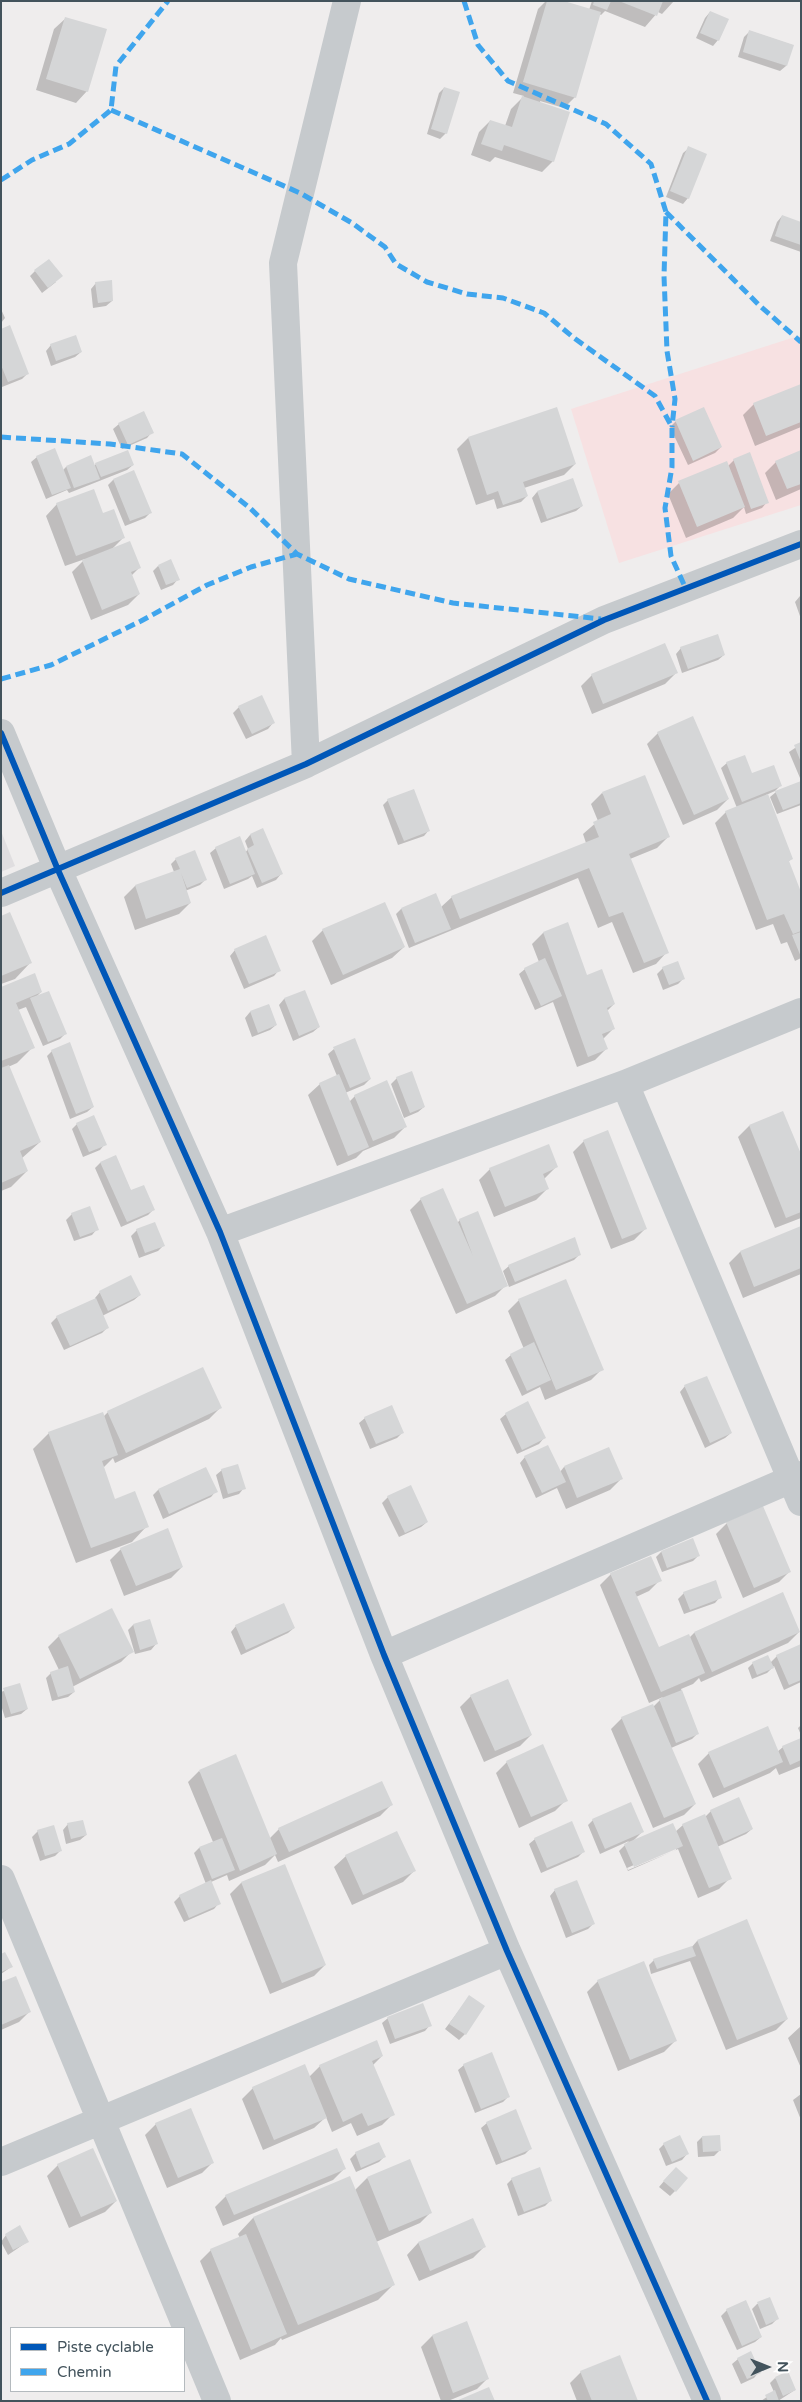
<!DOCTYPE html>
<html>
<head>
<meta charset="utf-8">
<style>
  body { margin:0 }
  #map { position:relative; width:802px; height:2402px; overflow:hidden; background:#efeded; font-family:"Varela Round",sans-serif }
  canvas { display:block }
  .frame { position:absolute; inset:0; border:2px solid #43535c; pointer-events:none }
  .legend { position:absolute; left:10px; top:2327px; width:175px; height:65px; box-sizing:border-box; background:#fff; border:1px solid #b4babe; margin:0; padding:6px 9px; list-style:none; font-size:15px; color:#43535c }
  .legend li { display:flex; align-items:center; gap:10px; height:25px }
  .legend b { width:25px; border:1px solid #b4babe }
  .north { position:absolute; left:742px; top:2342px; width:50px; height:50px; -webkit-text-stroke:4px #fff; paint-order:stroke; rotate:89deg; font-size:14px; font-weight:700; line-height:20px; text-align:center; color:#43535c }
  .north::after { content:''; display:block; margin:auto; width:18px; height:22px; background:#43535c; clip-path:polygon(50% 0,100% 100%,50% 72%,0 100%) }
</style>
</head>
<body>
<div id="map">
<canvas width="802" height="2402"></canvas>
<div class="frame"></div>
<ul class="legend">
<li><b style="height:6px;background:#0057b8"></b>Piste cyclable</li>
<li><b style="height:6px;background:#3fa5ed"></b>Chemin</li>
</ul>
<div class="north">N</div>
</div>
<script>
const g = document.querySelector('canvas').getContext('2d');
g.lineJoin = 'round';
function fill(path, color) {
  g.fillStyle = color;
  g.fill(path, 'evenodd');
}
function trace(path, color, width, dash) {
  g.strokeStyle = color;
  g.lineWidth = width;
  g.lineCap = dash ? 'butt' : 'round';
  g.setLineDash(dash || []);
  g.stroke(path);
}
fill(new Path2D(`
  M1,831L15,866L1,872Z`), '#e0dee0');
fill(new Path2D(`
  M801,335V505L619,563L571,409Z`), '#f7e1e2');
fill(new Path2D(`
  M546,1H560L589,10L592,1H674L662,14L658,12L645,27L605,11L601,15L599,14L575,97L564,108L540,101L553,161L542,172L495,157L490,162L471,155L479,132L490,121L505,126L511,109L524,96L513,93L538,9Z
  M710,12L718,40L713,46L696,38L705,18Z
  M66,18L87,91L76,103L36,90L54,29Z
  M750,31L792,45L786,66L780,71L738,57L744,37Z
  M444,88L446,133L440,139L427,134L439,93Z
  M689,148L688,198L683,204L666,197L683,153Z
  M782,216L801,223V252L770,241L777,222Z
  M35,271L56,282L42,293L30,276Z
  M96,283L112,301L106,306L93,308L91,289Z
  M1,309L5,318L1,323Z
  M1,330L28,373L22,379L2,387Z
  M51,345L81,352L75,357L51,366L46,351Z
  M801,385V427L755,446L743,415L754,404Z
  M676,421L721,447L715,453L688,465L670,427Z
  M119,424L152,432L147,438L122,449L113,429Z
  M468,438L575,464L564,475L524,488L527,496L521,502L497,509L494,499L476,505L457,449Z
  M801,452V489L776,500L765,473L776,462Z
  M37,457L63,470L66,467L94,466L96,464L133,465L127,470L69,493L67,490L46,499L31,462Z
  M734,460L767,502L762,508L746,514L744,507L733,518L686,538L668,494L679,483L728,466Z
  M134,472L150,513L145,518L125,526L108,485L113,480Z
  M572,480L582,506L576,511L541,523L532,498L537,492Z
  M57,504L102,515L123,538L111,550L139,568L131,576L139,594L128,605L91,620L72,572L85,559L65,566L46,516Z
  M158,566L178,579L173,585L161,590L153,571Z
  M800,596H801V619L795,602Z
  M681,648L724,655L718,660L682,673L676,654Z
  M676,673L665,684L592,714L581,686L592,675Z
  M239,707L273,723L268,729L246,739L233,713Z
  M658,733L728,799L717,810L683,825L647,744Z
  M801,744V778H800L789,752Z
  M727,763L780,786L775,791L766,795L792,858L788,862L801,895V958L795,961L787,942L781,944L773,924L756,930L715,823L726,812L737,808L721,768Z
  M801,782V805L777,814L770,797L776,792Z
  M602,793L668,837L657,848L630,859L667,952L656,964L633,973L612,922L598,928L578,878L409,948L396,914L401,909L441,907L452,897L586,843L583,834L598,821L591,804Z
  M388,800L429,830L424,836L398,845L383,805Z
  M263,830L281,874L276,880L257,888L252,876L248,879L224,889L210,853L216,848L245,853L248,849L245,841L250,835Z
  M176,859L205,880L200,885L185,891L190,903L179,914L135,930L124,897L135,886L174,872L171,864Z
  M1,918L30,963L15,979L1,984Z
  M567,924L586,976L614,1004L607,1011L613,1029L603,1039L606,1049L595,1060L577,1067L553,1002L535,1010L519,974L525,969L539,962L532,944L543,933Z
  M323,930L404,947L392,958L331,985L312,941Z
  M235,950L279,970L274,976L244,989L230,956Z
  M663,968L683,979L678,984L663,990L657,974Z
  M1,988L41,992L35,998L65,1034L60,1039L43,1046L26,1007L18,1010L33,1047L17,1063L8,1067L40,1142L21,1159L27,1171L11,1187L1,1191Z
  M305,992L319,1027L313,1032L293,1041L279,1005L284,999Z
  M269,1005L276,1025L270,1030L252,1037L245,1018L250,1012Z
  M334,1049L370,1079L364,1085L345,1093L349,1102L355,1096L405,1127L394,1138L363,1151L356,1158L337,1166L308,1095L320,1084L337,1076L328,1054Z
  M52,1051L93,1107L87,1112L70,1119L47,1056Z
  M397,1078L424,1107L418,1112L404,1118L391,1084Z
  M782,1112L799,1152L801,1150V1218L775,1228L738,1137L749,1126Z
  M77,1124L105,1144L100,1150L83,1157L72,1129Z
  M584,1141L645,1229L634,1240L611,1249L573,1152Z
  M115,1156L131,1191L154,1209L148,1215L121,1227L95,1168L100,1163Z
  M556,1167L544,1179L547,1189L536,1200L494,1217L479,1180L490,1169Z
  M421,1199L457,1223L460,1220L506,1285L495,1296L456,1314L410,1210Z
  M72,1214L97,1229L92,1235L74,1241L66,1220Z
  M801,1228V1274L743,1298L729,1263L740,1252Z
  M137,1230L163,1246L158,1251L139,1258L131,1236Z
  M580,1254L574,1260L509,1287L503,1271L509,1266Z
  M100,1292L140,1295L134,1300L102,1316L108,1327L102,1333L64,1350L51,1323L57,1317L95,1300V1298Z
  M519,1300L602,1369L591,1380L545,1400L540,1387L522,1396L505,1360L511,1355L524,1349L508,1311Z
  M685,1386L731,1433L725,1438L705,1448L680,1392Z
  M220,1408L209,1419L115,1463L113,1458L103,1468L115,1501L147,1526L132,1542L76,1563L33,1449L49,1433L103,1417L108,1412Z
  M506,1414L544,1438L539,1444L517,1454L500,1419Z
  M365,1418L402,1433L397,1438L370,1449L359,1423Z
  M525,1457L560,1472L564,1467L621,1479L610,1490L566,1509L557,1488L536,1498L520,1463Z
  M205,1468L216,1491L211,1497L163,1519L153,1495L158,1490Z
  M222,1470L244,1488L239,1494L223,1499L216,1475Z
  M388,1497L427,1522L421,1527L399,1537L382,1503Z
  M727,1523L790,1571L779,1582L743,1598L716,1534Z
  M121,1549L182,1567L171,1578L124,1596L110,1560Z
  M661,1552L698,1556L693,1561L662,1572L656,1557Z
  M611,1574L660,1580L649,1591L636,1597L658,1648L689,1638L694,1633L799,1632L788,1643L701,1682L699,1678L693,1684L681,1689L698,1733L692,1739L671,1748L695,1804L684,1815L653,1828L611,1729L622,1718L653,1707L663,1697L649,1703L600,1585Z
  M684,1593L720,1597L715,1603L684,1614L678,1599Z
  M149,1621L156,1644L151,1650L135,1654L128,1630L133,1625Z
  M236,1626L294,1628L288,1633L241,1655L231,1632Z
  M59,1636L132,1651L121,1662L72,1687L74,1692L68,1697L52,1701L46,1678L51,1673L59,1670L48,1647Z
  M801,1645V1682L784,1690L774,1666L767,1673L752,1679L748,1668L753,1663H770L777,1656Z
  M19,1685L27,1709L21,1714L5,1718L1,1705V1692Z
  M471,1696L531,1735L520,1746L484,1762L460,1707Z
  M801,1725V1735L798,1728Z
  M801,1739V1766L779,1775L776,1768L770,1773L713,1798L698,1764L709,1753L777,1752L783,1747Z
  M507,1762L566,1800L555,1811L519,1828L496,1773Z
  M199,1771L270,1838L279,1829L391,1805L380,1816L278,1862L275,1855L265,1865L229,1881L227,1875L211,1882L219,1903L214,1909L184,1922L174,1902L180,1896L206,1884L194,1853L199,1848L213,1842L188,1782Z
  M711,1811L752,1829L746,1834L717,1847L730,1878L719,1889L698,1898L678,1849L628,1871L619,1851L629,1841L600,1854L588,1825L593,1820L642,1832L632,1842L675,1832L683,1825L705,1817ZM676,1847V1850L628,1870L627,1868Z
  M68,1824L86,1835L80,1840L66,1844L63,1830Z
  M38,1831L61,1850L55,1856L40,1861L32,1837Z
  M535,1839L584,1851L578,1857L541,1873L529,1844Z
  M346,1856L414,1871L403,1882L352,1905L334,1867Z
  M284,1865L325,1965L314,1976L270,1994L230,1894L241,1883Z
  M555,1890L593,1924L588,1929L566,1938L550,1896Z
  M747,1921L787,2019L776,2030L726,2050L690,1961L651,1974L649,1965L654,1960L691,1948L697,1941Z
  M1,1955L11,1967L1,1974Z
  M598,1981L675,2041L664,2052L618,2071L587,1992Z
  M1,1983L30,2011L19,2022L1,2030Z
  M470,1996L465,2034L459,2040L445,2029Z
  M388,2018L430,2025L425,2031L390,2044L382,2023Z
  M801,2026V2068L788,2038Z
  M382,2056L373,2065L393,2114L382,2125L357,2136L351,2123L332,2132L326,2117L314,2128L263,2150L242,2099L253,2088L309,2077L320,2066Z
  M464,2065L508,2097L503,2102L475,2113L458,2070Z
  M801,2094V2120L793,2100Z
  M487,2123L531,2148L525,2154L496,2165L481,2128Z
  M156,2124L213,2162L202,2173L167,2188L145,2135Z
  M702,2137L720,2150L714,2156L698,2157L697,2142Z
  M664,2144L687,2154L682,2160L666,2166L659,2149Z
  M356,2153L384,2157L379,2162L356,2172L350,2159Z
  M58,2165L116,2201L105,2212L69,2228L47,2176Z
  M344,2169L333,2180L223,2226L215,2207L226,2196Z
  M670,2174L675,2191L670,2196L659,2187Z
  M350,2178L355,2190L367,2178L431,2212L420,2223L376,2242L394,2284L378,2300L282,2340L281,2338L275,2345L240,2360L200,2261L211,2250L240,2238L238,2234L253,2218Z
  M512,2179L551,2200L545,2206L518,2216L507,2184Z
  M473,2220L484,2247L473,2258L419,2281L407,2255L418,2243Z
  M6,2235L27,2242L8,2255L1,2242Z
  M770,2299L777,2319L772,2324L760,2329L752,2309L757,2304Z
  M727,2310L761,2337L755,2342L737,2350L721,2316Z
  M466,2323L488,2378L477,2389L448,2401H441L421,2347L432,2336Z
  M738,2359L759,2372L754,2378L741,2384L732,2364Z
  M581,2372L637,2401H577L570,2383Z
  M775,2378L795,2390L778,2401H761L774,2392L770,2383Z`), '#0003');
fill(new Path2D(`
  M547,1H564L601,12L576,98L523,82Z
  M594,1H611L607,10L593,5Z
  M619,1H663L657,16Z
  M710,11L729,19L719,41L700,33Z
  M65,17L107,29L88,92L46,79Z
  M749,30L794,45L787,66L743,52Z
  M444,87L460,92L447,134L431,129Z
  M522,96L570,112L554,162L504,145L502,151L481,144L490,120L512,127Z
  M688,146L707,154L689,199L670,191Z
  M782,215L801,222V245L775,236Z
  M49,259L63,276L48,288L34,270Z
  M112,280L113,301L98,303L95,282Z
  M10,325L29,374L8,382L1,365V329Z
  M76,335L82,352L56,361L50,344Z
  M801,384V422L766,436L753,403Z
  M557,407L576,464L523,482L528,496L503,505L498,491L487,495L468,437Z
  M704,407L722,447L693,461L675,420Z
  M144,411L154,433L128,445L118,423Z
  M55,448L71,488L52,495L36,456Z
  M128,450L134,465L101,477L95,463Z
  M801,450V484L787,489L775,461Z
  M750,452L769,503L751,509L733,459Z
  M91,455L100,479L74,488L66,466Z
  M727,461L745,507L697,527L678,481Z
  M134,470L152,513L130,521L113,479Z
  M573,478L583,506L547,519L537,491Z
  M94,489L103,513L114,509L125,538L76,556L56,503Z
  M130,541L141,568L131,572L140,594L102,610L82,560Z
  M171,559L180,580L166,585L158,565Z
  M718,634L725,655L688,669L680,647Z
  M665,643L678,673L603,704L591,674Z
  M262,695L275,723L252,734L238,706Z
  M693,716L729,799L694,815L657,732Z
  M801,742V762L794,745Z
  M745,755L752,773L774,765L782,786L742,802L726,762Z
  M645,775L670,837L629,854L669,953L644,963L623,912L609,917L589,868L460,919L451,896L599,837L593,822L611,814L602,792Z
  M801,781V803L783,810L775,791Z
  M414,789L430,831L404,841L387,799Z
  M768,794L793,859L789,861L801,892V931L793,934L784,914L767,920L725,811Z
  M263,828L283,874L262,883L247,849L254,845L250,834Z
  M240,836L255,874L230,884L215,847Z
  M195,850L207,880L187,888L181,873L191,903L146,919L135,885L180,869L175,858Z
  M436,893L451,929L415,943L401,908Z
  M385,902L405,947L343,975L322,929Z
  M10,912L32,963L1,976V916Z
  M568,922L587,975L602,969L615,1004L607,1008L615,1029L602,1034L608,1049L588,1057L543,932Z
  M801,932V957L792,935Z
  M266,935L281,971L249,984L234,949Z
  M545,958L562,996L541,1006L524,968Z
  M678,961L685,979L669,985L662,967Z
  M35,973L42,992L16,1003L35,1048L1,1061V987Z
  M305,990L320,1027L299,1036L284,998Z
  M49,991L67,1034L48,1042L30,998Z
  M269,1004L277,1025L258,1033L250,1011Z
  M355,1038L371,1079L350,1088L333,1047Z
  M70,1042L94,1107L76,1114L51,1050Z
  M9,1065L41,1142L20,1151L28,1171L1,1183V1068Z
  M412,1071L425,1107L410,1113L396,1077Z
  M339,1074L369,1147L348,1156L319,1083Z
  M387,1080L407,1127L373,1141L354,1095Z
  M783,1111L801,1154V1212L786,1218L749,1125Z
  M94,1115L107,1145L89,1152L76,1123Z
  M608,1130L647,1229L622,1239L583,1140Z
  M549,1144L558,1167L543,1174L549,1189L505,1207L489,1168Z
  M116,1155L131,1190L144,1185L155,1210L127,1222L100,1162Z
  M443,1188L473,1256L459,1219L478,1211L508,1286L467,1304L420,1198Z
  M90,1206L99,1230L80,1237L71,1213Z
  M155,1222L165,1246L145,1253L136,1229Z
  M801,1226V1268L754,1287L740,1251Z
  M575,1237L581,1255L515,1282L508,1265Z
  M131,1275L141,1295L108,1311L99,1291Z
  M566,1279L604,1370L556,1390L518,1299Z
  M96,1298L109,1328L70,1346L56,1316Z
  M534,1342L551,1380L527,1391L510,1354Z
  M203,1367L222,1408L126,1453L107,1411Z
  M707,1376L732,1433L710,1443L684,1385Z
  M528,1401L546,1438L522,1450L505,1413Z
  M392,1405L404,1433L376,1444L364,1417Z
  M103,1412L118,1455L102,1461L115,1499L135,1491L149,1527L91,1548L48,1432Z
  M548,1445L566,1482L542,1493L524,1456Z
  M609,1447L623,1479L577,1498L564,1466Z
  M238,1464L246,1489L228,1494L221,1469Z
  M206,1467L218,1492L169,1514L158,1489Z
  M411,1485L428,1522L405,1533L387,1496Z
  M763,1506L791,1572L754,1588L726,1522Z
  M168,1528L183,1567L136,1586L120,1548Z
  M693,1538L700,1556L667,1568L661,1551Z
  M651,1556L662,1581L635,1592L659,1647L689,1634L705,1673L661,1692L610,1573Z
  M716,1580L722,1598L690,1610L683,1592Z
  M783,1592L800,1632L712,1672L694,1632Z
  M284,1603L295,1628L246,1650L235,1625Z
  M112,1608L134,1652L80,1679L58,1635Z
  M150,1619L158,1644L140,1650L133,1624Z
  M801,1644V1680L789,1685L776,1655Z
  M768,1655L774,1668L757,1675L752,1662Z
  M68,1666L75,1692L58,1697L50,1672Z
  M508,1679L532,1735L495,1751L470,1695Z
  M20,1683L28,1709L11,1714L3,1688Z
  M682,1690L699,1734L676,1743L659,1699Z
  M653,1704L696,1804L664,1818L621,1717Z
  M768,1726L783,1762L724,1788L708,1752Z
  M801,1738V1760L790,1765L782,1746Z
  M543,1744L568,1801L531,1817L506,1761Z
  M236,1754L277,1854L240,1871L199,1770Z
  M382,1781L393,1805L289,1852L278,1828Z
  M739,1797L753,1829L724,1842L710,1810Z
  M631,1802L644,1832L605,1849L592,1819Z
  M705,1814L732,1879L709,1888L682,1824Z
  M83,1820L87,1835L71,1839L67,1823Z
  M572,1821L585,1852L547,1868L534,1838Z
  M673,1823L683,1846L634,1867L624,1844Z
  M54,1825L62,1851L45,1856L37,1830Z
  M397,1831L416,1871L363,1895L345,1855Z
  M222,1838L235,1870L212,1879L199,1847Z
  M285,1864L326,1965L282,1983L241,1882Z
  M211,1880L221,1904L189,1918L179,1895Z
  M577,1880L595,1924L572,1933L554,1889Z
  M747,1919L788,2019L737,2040L697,1940Z
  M692,1946L696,1956L657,1969L653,1959Z
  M5,1952L13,1967L1,1972V1954Z
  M644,1961L677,2041L630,2060L597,1980Z
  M16,1976L31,2012L1,2025V1982Z
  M469,1995L485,2006L466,2035L449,2024Z
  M423,2003L432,2026L395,2039L387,2017Z
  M377,2040L383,2056L372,2061L395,2115L368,2126L362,2113L343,2122L319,2065Z
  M492,2052L510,2097L481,2109L463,2064Z
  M305,2064L327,2118L274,2140L252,2087Z
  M191,2108L214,2163L178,2178L155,2123Z
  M516,2109L532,2149L502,2161L486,2122Z
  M680,2135L689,2154L672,2162L663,2143Z
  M720,2135L721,2151L703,2152L702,2136Z
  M379,2142L386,2157L361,2168L355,2152Z
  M93,2148L117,2201L81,2217L57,2164Z
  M337,2148L346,2169L234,2215L225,2195Z
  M410,2159L432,2213L389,2231L367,2177Z
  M540,2167L552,2201L524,2212L511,2178Z
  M676,2167L688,2178L676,2192L663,2181Z
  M350,2176L395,2285L298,2325L253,2217Z
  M473,2218L486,2247L430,2271L418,2242Z
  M20,2225L29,2242L13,2250L5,2234Z
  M246,2234L287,2334L251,2350L210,2249Z
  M770,2297L779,2319L766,2325L757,2302Z
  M746,2300L762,2337L742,2346L726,2309Z
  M467,2321L489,2379L453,2393L432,2335Z
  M751,2351L761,2373L747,2379L737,2358Z
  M620,2355L638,2401H592L580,2371Z
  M788,2371L796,2390L783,2396L775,2377Z
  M489,2387L495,2401H456Z
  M775,2390L779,2401H768L765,2395Z`), '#d5d6d7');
trace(new Path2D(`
  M1,733L58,870L220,1232L384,1655L507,1951L707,2401
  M306,764L283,263L347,1
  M1,893L306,764L604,620L801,544
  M625,1084L801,1502
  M220,1232L625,1084L801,1012
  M384,1655L801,1475
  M1,1879L217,2401
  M1,2162L507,1951`), '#c6cacd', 28);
trace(new Path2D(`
  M464,1L478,45L508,81L606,124L651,164L666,212L664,276L667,351L675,399L672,427
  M111,110L300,193L352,223L385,247L396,264L427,282L467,294L503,298L544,313L574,338L655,396L672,427V467L665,508L671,556L686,589
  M1,180L32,160L69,144L111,110L116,66L168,1
  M666,212L759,305L801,342
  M1,437L110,444L182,454L250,508L297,554L349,579L453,603L601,619
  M1,679L51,665L141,621L207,585L251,567L297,554`), '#3fa5ed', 5, [10, 5]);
trace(new Path2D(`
  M1,733L58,870L220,1232L384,1655L507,1951L707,2401
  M1,893L306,764L604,620L801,544`), '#0057b8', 6);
</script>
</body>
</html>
